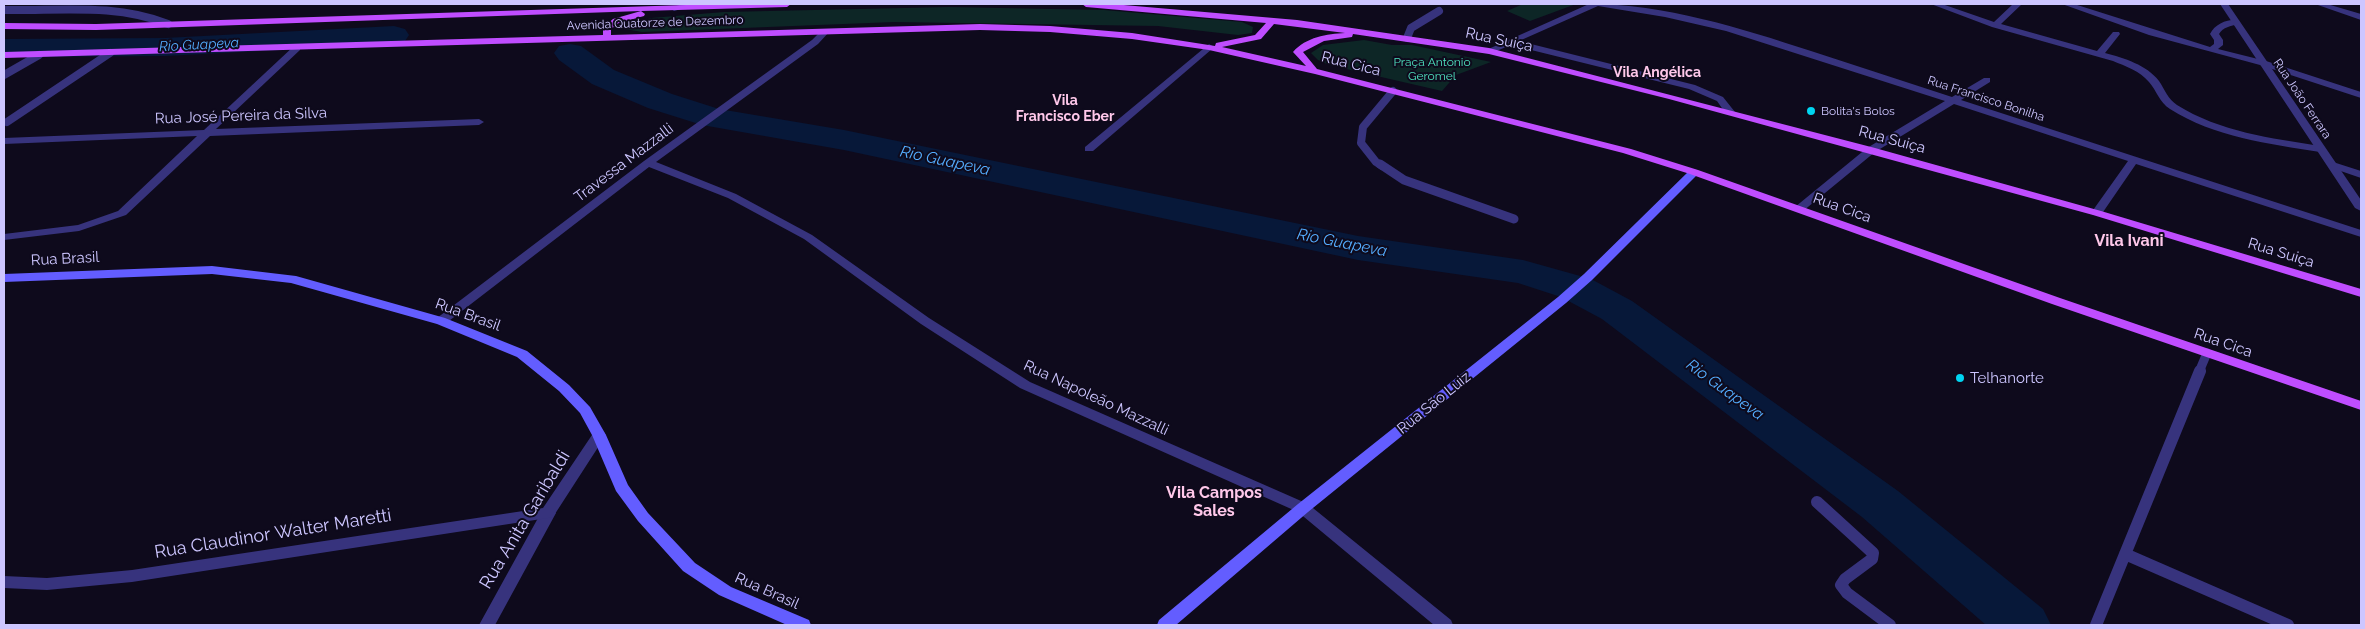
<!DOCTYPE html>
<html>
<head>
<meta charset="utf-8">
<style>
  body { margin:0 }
  #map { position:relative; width:2365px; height:629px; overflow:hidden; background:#0e0a1c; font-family:Raleway,sans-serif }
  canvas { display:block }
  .frame { position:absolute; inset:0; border:5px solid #cdc6ff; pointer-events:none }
</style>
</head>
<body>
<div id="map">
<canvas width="2365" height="629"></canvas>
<div class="frame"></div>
</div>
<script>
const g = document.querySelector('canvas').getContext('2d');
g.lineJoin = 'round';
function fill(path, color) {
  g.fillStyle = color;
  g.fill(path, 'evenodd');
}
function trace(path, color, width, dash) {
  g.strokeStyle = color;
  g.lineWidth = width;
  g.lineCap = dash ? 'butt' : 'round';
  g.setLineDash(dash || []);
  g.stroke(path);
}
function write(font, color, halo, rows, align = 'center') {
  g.font = font + ' Raleway,sans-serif';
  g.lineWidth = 4;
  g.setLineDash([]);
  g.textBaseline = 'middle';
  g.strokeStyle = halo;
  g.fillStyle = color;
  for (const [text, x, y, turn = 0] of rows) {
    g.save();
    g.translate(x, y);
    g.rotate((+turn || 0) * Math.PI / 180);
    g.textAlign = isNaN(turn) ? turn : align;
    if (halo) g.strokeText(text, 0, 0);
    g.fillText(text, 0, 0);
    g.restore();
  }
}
fill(new Path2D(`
  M1523,4H1576L1530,21L1507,11Z
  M949,7L1104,10L1242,22L1253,27L1252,33L1238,35L1158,26L894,22L642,32L625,29L631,23L651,18L724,12Z
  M1364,40L1392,45H1412L1491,62L1456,75L1442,91L1329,65L1318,60L1311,53L1323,45Z`), '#0d2626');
fill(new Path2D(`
  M394,26L405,29L409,35L405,41L394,44L165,56L4,57V39L165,38Z
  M570,44L581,46L614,70L672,94L719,109L844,130L1358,236L1523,260L1591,279L1632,301L1898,491L2043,609L2051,625H1986L1862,517L1602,319L1561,297L1518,283L1358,260L844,150L702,125L648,108L592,84L559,60L554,53L559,46Z`), '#071839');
trace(new Path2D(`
  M4,10C60,11 115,3 168,24
  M1407,38L1411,28L1439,11
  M4,75L39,55
  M7,122L110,53
  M1382,166L1376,162L1361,143L1363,127L1393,91`), '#37337d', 8);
trace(new Path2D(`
  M1380,164L1404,180L1514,219
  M2199,372L2207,353`), '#37337d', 9);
trace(new Path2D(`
  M1817,502L1873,553L1872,559L1845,579L1841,585L1847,593L1890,625
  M2125,554L2288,625
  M2096,625L2200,371`), '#37337d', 12);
fill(new Path2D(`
  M683,4H700L674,11L670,8Z
  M1589,4C1665,4 1740,28 1811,51C1858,66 1905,82 1952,97L1984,78H1990V82L1961,100L2361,230V237L2136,164L2101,215H2093L2091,213L2128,161L1954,104L1875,152L1803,211H1795L1793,209L1795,207L1867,148L1945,101L1726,31L1665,17L1598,6L1519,41L1695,85L1723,97L1735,112L1734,114H1726L1717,101L1689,89L1511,45L1489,54L1484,51Z
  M1931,4H1942L1994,22L2013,4H2022L2001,24L2097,51L2113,32H2119L2120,34L2105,53C2124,58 2147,65 2159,81C2165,90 2168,99 2177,105C2220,132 2271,138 2320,146L2325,149L2320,152C2269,144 2214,137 2170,109C2159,102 2157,91 2149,82C2140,71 2125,66 2113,61L1992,27Z
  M2062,4H2074L2210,47L2214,44V40L2210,34C2215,24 2227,19 2238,20V24C2231,26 2223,27 2219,34L2223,40V45L2218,49L2266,61L2361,92V98L2260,65L2149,35Z
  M2315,4H2327L2361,14V20Z
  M823,29L830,31L818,44L656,162L736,194L812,235L929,318L1030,382L1308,504L1451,620L1453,625H1434L1298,512L1020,388L921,324L804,239L728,198L649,167L445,324H437L435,321L437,318L644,161L812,40Z
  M1209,44L1214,47L1212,49L1093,151H1085V147Z
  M297,45L300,46V50L216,129L479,119L484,122L479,125L210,136L126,215L79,231L4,240V234L78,225L118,211L197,136L4,144V138L204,130L294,46Z
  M2333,162L2361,171V178L2329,167L2328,165Z
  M548,508L553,509L556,513L495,625H479L543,509Z`), '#37337d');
fill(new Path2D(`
  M2220,4H2228L2361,200V211L2355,208Z
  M599,430L604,432L606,435L553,517L548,518L132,582L47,590L4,588V576L47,578L132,570L543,508L594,432Z`), '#37337d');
fill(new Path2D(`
  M1694,169L1699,172L1698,174L1592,280L1566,303L1308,512L1176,625H1157L1159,620L1298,504L1558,297L1584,274L1690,170Z
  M212,266L296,276L445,318L527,351L569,385L590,407L606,435L628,485L648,513L695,563L731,587L809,620L811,625H787L719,595L683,571L638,521L616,491L592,435L580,413L559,391L517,357L437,324L291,283L212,274L4,282V274Z`), '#635dff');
fill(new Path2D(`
  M717,4H791L787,7L641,11L645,14L644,16L619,23L611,29V35L980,24L1050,26L1132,33L1215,46L1216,43L1255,35L1266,23L1086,7L1082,4H1112L1297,20L1489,48L1875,148L2101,211L2361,289V297L2093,215L1669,99L1489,54L1353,34L1352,37L1324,41L1303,52L1317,69L1631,149L1698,170L2060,298L2361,401V410L2052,304L1690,174L1623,153L1315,74L1209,50L1132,39L1050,32L980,30L4,58V52L603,35V28L613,19L641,11L96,30L4,29V23L96,24ZM1274,24L1345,33C1327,34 1306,37 1293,52L1306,66L1222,47L1261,39Z`), '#bf4dff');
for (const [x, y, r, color] of [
  [1811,111,5,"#00d5f1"],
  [1960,378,5,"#00d5f1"]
]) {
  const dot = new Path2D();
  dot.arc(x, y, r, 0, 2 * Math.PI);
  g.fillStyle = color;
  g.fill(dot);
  trace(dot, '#0e0a1c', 2);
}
write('12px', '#cdc6ff', '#0e0a1c', [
  ["Avenida Quatorze de Dezembro",655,23,-2],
  ["Rua Francisco Bonilha",1986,99,18],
  ["Rua João Ferrara",2302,99,56]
]);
write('12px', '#4fe2bf', '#0e0a1c', [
  ["Praça Antonio",1432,62],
  ["Geromel",1432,76]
]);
write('12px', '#cdc6ff', '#0e0a1c', [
  ["Bolita's Bolos",1821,111]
], 'left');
write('italic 14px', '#54adff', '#0e0a1c', [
  ["Rio Guapeva",199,45,-3]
]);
write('bold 14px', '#ffc8ea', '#0e0a1c', [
  ["Vila Angélica",1657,73],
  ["Vila",1065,101],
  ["Francisco Eber",1065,117]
]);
write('15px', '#cdc6ff', '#0e0a1c', [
  ["Rua Suiça",1499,40,12],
  ["Rua Cica",1351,64,14],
  ["Rua José Pereira da Silva",241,116,-2],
  ["Rua Suiça",1892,140,15],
  ["Travessa Mazzalli",624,163,-37],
  ["Rua Cica",1842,208,20],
  ["Rua Suiça",2281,253,17],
  ["Rua Brasil",65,259,-3],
  ["Rua Brasil",468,315,20],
  ["Rua Cica",2223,343,19],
  ["Rua Napoleão Mazzalli",1096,398,25],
  ["Rua São Luiz",1434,403,-39],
  ["Rua Brasil",767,591,24]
]);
write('15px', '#cdc6ff', '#0e0a1c', [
  ["Telhanorte",1970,378]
], 'left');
write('italic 16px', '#54adff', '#0e0a1c', [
  ["Rio Guapeva",945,161,12],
  ["Rio Guapeva",1342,243,11],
  ["Rio Guapeva",1725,390,36]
]);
write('bold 16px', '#ffc8ea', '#0e0a1c', [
  ["Vila Ivani",2129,241],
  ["Vila Campos",1214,493],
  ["Sales",1214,511]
]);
write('18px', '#cdc6ff', '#0e0a1c', [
  ["Rua Anita Garibaldi",525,520,-59],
  ["Rua Claudinor Walter Maretti",273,534,-9]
]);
</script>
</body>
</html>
